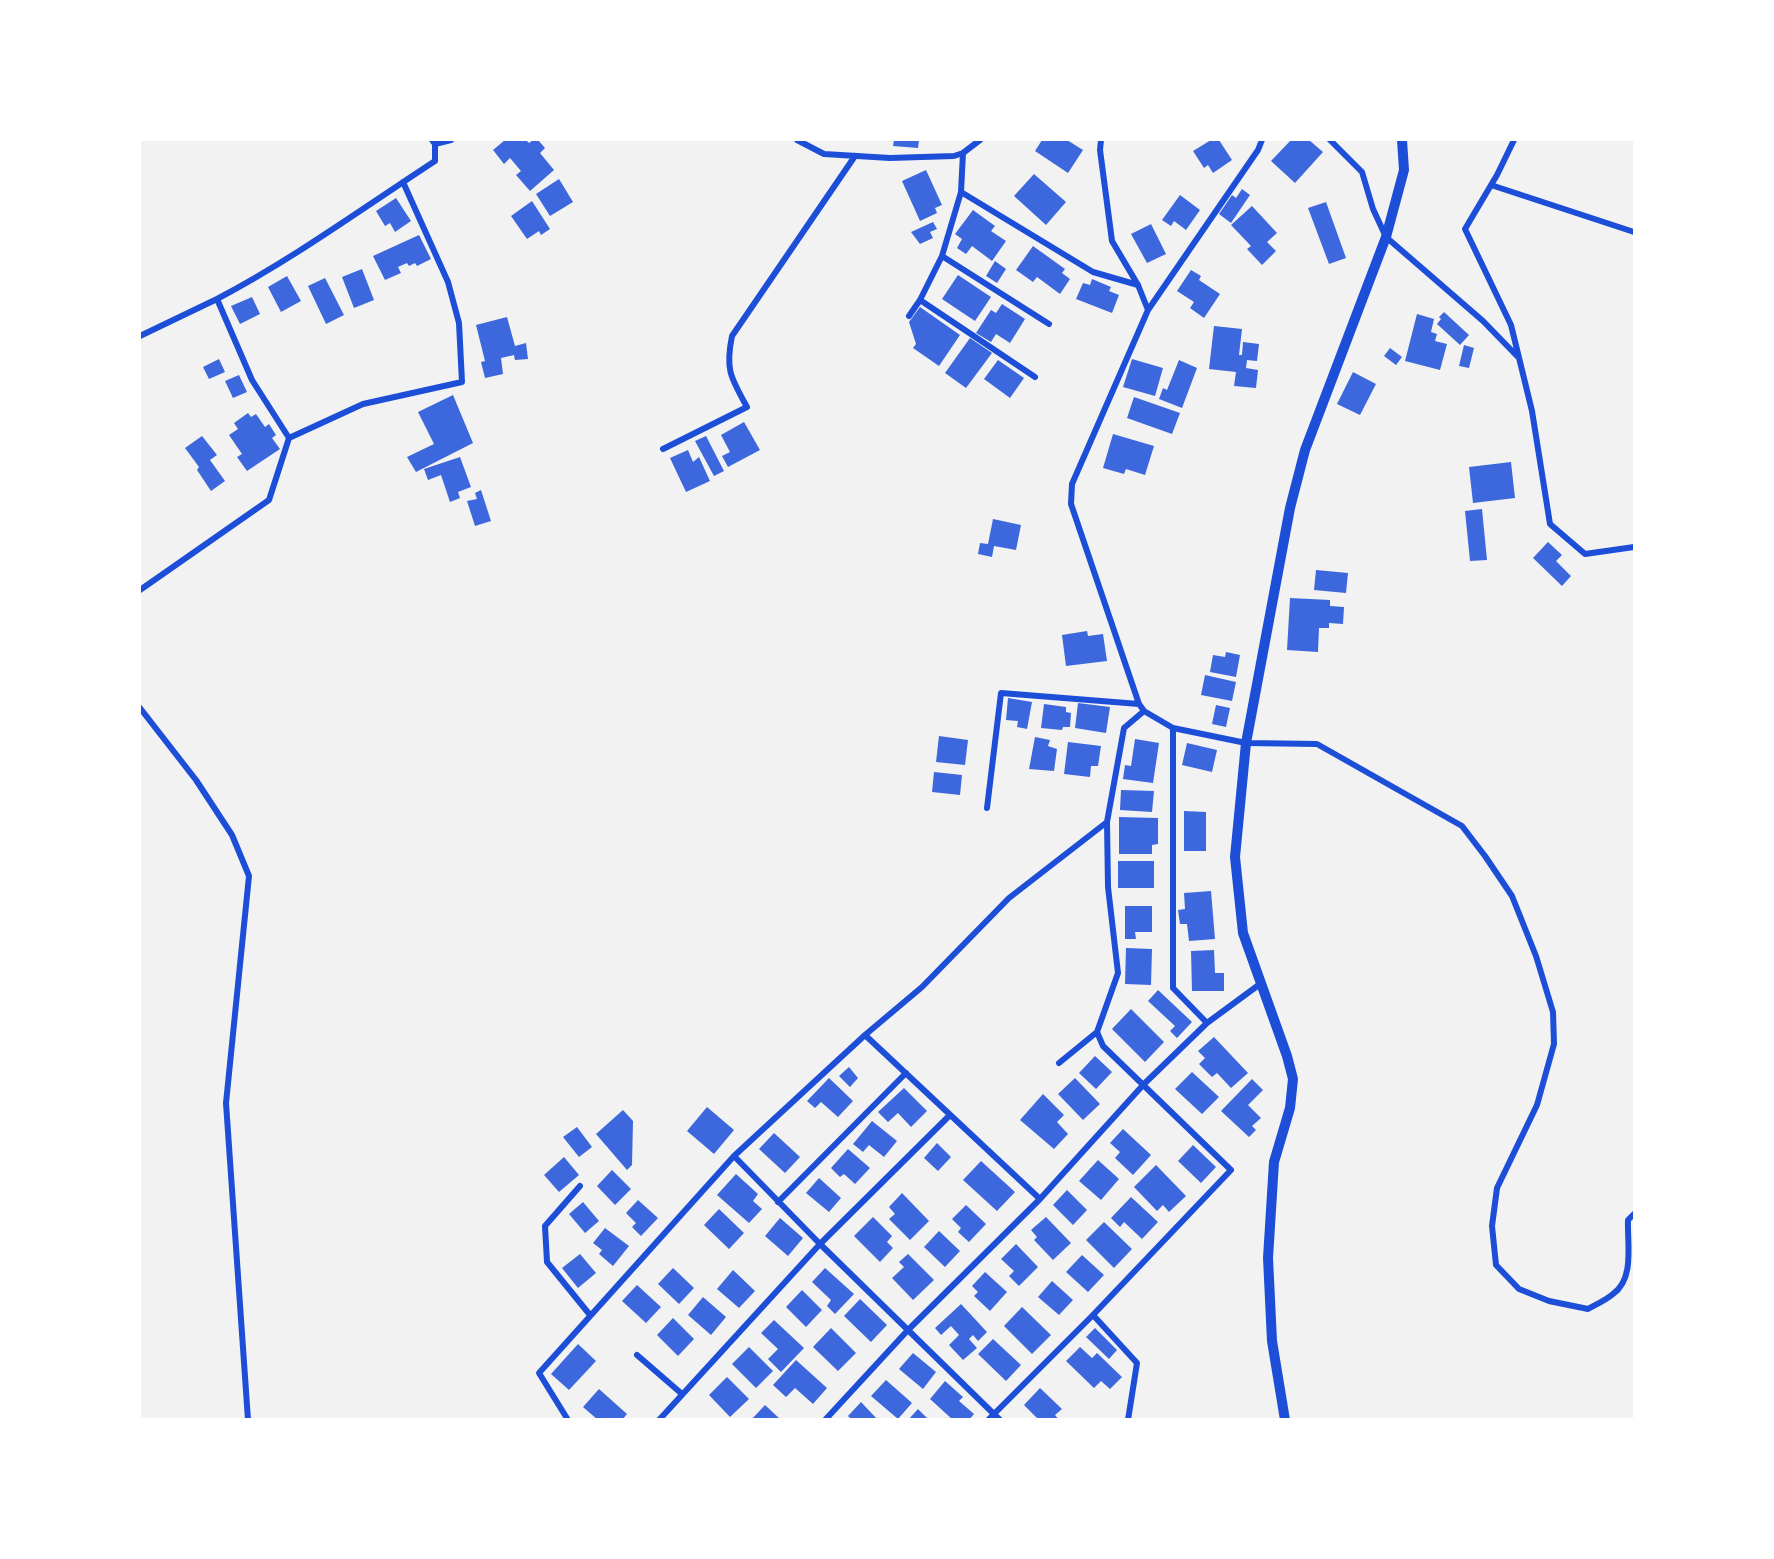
<!DOCTYPE html>
<html>
<head>
<meta charset="utf-8">
<style>
  body { margin:0 }
  #map { position:relative; width:1774px; height:1559px; overflow:hidden; background:#f2f2f2; font-family:"PT Serif",serif }
  canvas { display:block }
  .frame { position:absolute; inset:0; border:141px solid #fff; pointer-events:none }
</style>
</head>
<body>
<div id="map">
<canvas width="1774" height="1559"></canvas>
<div class="frame"></div>
</div>
<script>
const g = document.querySelector('canvas').getContext('2d');
g.lineJoin = 'round';
function fill(path, color) {
  g.fillStyle = color;
  g.fill(path, 'evenodd');
}
function trace(path, color, width, dash) {
  g.strokeStyle = color;
  g.lineWidth = width;
  g.lineCap = dash ? 'butt' : 'round';
  g.setLineDash(dash || []);
  g.stroke(path);
}
fill(new Path2D(`
  M505,140H526L529,143L533,140H538L545,148L540,153L554,170L530,191L516,175L521,171L510,158L504,164L493,150Z
  M894,140H919L918,148L893,146Z
  M1042,140H1067L1083,150L1068,173L1035,151Z
  M1211,140H1219L1232,160L1213,173L1208,165L1204,168L1193,151Z
  M1291,140H1309L1323,152L1295,183L1271,161Z
  M926,170L942,205L935,208L937,213L920,221L902,181Z
  M1034,174L1066,202L1046,225L1014,196Z
  M559,179L573,202L550,216L536,194Z
  M1242,189L1250,195L1231,223L1219,214L1232,195L1236,198Z
  M1180,195L1200,210L1186,230L1174,221L1171,226L1162,220Z
  M396,198L411,221L395,232L390,223L385,226L376,211Z
  M532,201L550,229L541,235L539,231L527,239L511,216Z
  M1326,202L1346,258L1329,264L1308,208Z
  M1252,206L1277,233L1267,242L1276,251L1262,265L1247,249L1251,246L1231,225Z
  M973,210L995,226L991,231L1006,241L992,261L972,246L966,254L957,248L962,239L955,234Z
  M933,222L937,229L930,232L933,238L920,244L911,232Z
  M1151,224L1166,254L1147,263L1131,234Z
  M419,235L431,259L417,266L415,263L409,266L407,263L398,267L401,273L385,280L373,256Z
  M1033,246L1065,269L1062,273L1070,279L1060,294L1037,277L1033,282L1016,270Z
  M995,261L1006,269L997,283L986,276Z
  M362,269L374,300L354,308L342,277Z
  M1191,270L1201,276L1199,280L1220,294L1204,318L1190,308L1194,302L1177,291Z
  M958,275L991,297L975,321L942,299Z
  M287,276L301,301L281,312L268,287Z
  M325,278L344,315L326,324L308,286Z
  M1092,279L1111,287L1109,291L1119,295L1112,313L1076,299L1083,283L1090,285Z
  M252,297L260,314L240,324L231,306Z
  M1002,304L1025,319L1010,343L996,334L991,342L976,333L991,310L996,313Z
  M920,307L960,335L939,366L913,348L916,344L909,322Z
  M1444,312L1469,335L1460,345L1437,324L1441,319L1439,317Z
  M1417,314L1434,319L1431,332L1437,334L1435,341L1447,344L1440,370L1405,361Z
  M507,317L515,346L526,343L528,359L515,360L514,355L501,358L503,374L485,378L481,362L485,361L476,325Z
  M1214,326L1242,329L1239,355H1242L1243,342L1259,344L1257,361L1247,360L1246,368L1258,370L1256,388L1234,386L1236,372L1209,369Z
  M970,338L992,353L966,388L945,373Z
  M1464,345L1474,348L1469,368L1459,366Z
  M1390,348L1402,357L1396,365L1384,356Z
  M219,359L225,372L209,379L203,367Z
  M1132,359L1163,368L1155,396L1123,387Z
  M998,360L1024,378L1010,398L984,379Z
  M1179,360L1197,368L1182,408L1159,399L1163,388L1167,390Z
  M1353,372L1376,384L1360,415L1337,404Z
  M239,375L247,392L233,398L225,381Z
  M453,395L473,443L416,472L407,457L434,444L418,412Z
  M1134,397L1180,413L1172,434L1127,418Z
  M248,413L251,417L256,414L265,427L269,424L276,435L272,438L280,449L247,471L237,457L242,454L229,435L238,429L234,423Z
  M744,422L760,450L728,467L722,456L730,452L721,435Z
  M1113,434L1154,446L1145,475L1126,469L1124,474L1103,468Z
  M202,436L217,455L210,460L225,481L211,491L197,470L199,467L185,448Z
  M706,436L724,471L714,476L695,441Z
  M688,450L693,462L699,457L710,481L686,492L670,458Z
  M460,457L471,487L458,492L460,498L450,502L441,475L428,480L424,469Z
  M1511,462L1515,498L1473,503L1469,467Z
  M481,490L491,521L475,526L467,501L477,499L475,493Z
  M1482,509L1487,560L1470,561L1465,511Z
  M993,519L1021,525L1016,550L994,546L992,557L978,554L980,543L988,544Z
  M1548,542L1562,555L1556,561L1571,576L1562,586L1533,558Z
  M1316,570L1348,573L1346,593L1314,590Z
  M1290,598L1330,600V606L1344,607L1343,624L1329,623V628H1319L1318,652L1287,650Z
  M1087,631L1088,636L1103,634L1107,661L1066,666L1062,635Z
  M1226,652L1240,655L1236,677L1210,672L1213,655L1225,657Z
  M1205,675L1236,682L1232,701L1201,695Z
  M1008,698L1032,702L1027,729L1017,727L1018,721L1006,720Z
  M1078,703L1110,707L1106,733L1075,728Z
  M1044,704L1066,707V712L1071,713L1070,727H1063L1062,730L1041,728Z
  M1216,705L1230,708L1226,727L1212,724Z
  M939,736L968,740L965,765L936,762Z
  M1035,737L1050,740L1048,746L1057,749L1054,771L1029,769Z
  M1135,739L1159,743L1153,783L1123,779L1125,765L1131,766Z
  M1068,742L1101,746L1098,766H1091L1090,777L1064,774Z
  M1187,743L1217,750L1212,772L1182,765Z
  M934,772L962,775L960,795L932,792Z
  M1121,790L1154,791L1152,812L1120,810Z
  M1184,811L1206,812V851H1184Z
  M1119,817L1158,818V844L1152,845V854H1119Z
  M1118,861H1154V888H1118Z
  M1211,891L1215,939L1189,941L1187,924H1180L1178,910L1185,909L1184,893Z
  M1125,906H1152V932H1135L1136,939H1125Z
  M1126,948L1152,949L1151,985L1125,984Z
  M1214,950L1215,973H1224V991H1192L1191,951Z
  M1158,990L1192,1022L1177,1038L1170,1031L1175,1026L1148,1001Z
  M1131,1009L1164,1042L1145,1062L1112,1029Z
  M1214,1037L1248,1073L1231,1088L1217,1073L1212,1077L1199,1064L1205,1058L1198,1051Z
  M1095,1056L1112,1072L1096,1089L1079,1073Z
  M849,1067L858,1078L850,1087L839,1076Z
  M1192,1072L1219,1097L1202,1114L1175,1089Z
  M829,1078L853,1101L838,1117L821,1102L815,1108L807,1101Z
  M1075,1078L1100,1104L1083,1120L1058,1094Z
  M1252,1079L1263,1090L1248,1105L1261,1118L1252,1126L1256,1130L1249,1137L1221,1111Z
  M904,1088L927,1111L911,1127L898,1113L888,1122L878,1112Z
  M1043,1094L1064,1115L1057,1122L1068,1134L1054,1149L1020,1120Z
  M707,1107L734,1130L714,1154L687,1131Z
  M623,1110L633,1121L632,1165L627,1170L596,1134Z
  M872,1121L897,1141L884,1157L869,1145L863,1152L853,1144Z
  M577,1127L592,1147L579,1157L563,1137Z
  M1123,1129L1151,1155L1133,1175L1115,1158L1120,1152L1110,1143Z
  M774,1133L800,1157L785,1173L759,1149Z
  M937,1143L951,1157L938,1171L924,1158Z
  M1193,1145L1216,1167L1201,1183L1178,1161Z
  M848,1149L870,1168L855,1184L844,1174L840,1177L831,1168Z
  M564,1157L579,1175L559,1192L544,1175Z
  M1098,1160L1119,1179L1101,1200L1079,1181Z
  M981,1161L1015,1192L997,1211L963,1180Z
  M1156,1165L1186,1196L1169,1212L1163,1205L1157,1211L1134,1187Z
  M612,1170L631,1189L615,1205L597,1186Z
  M736,1174L758,1194L753,1201L762,1209L749,1223L717,1195Z
  M819,1178L841,1198L829,1212L806,1193Z
  M1067,1190L1087,1210L1073,1225L1053,1205Z
  M902,1193L929,1221L910,1240L889,1219L895,1214L889,1207Z
  M1131,1197L1158,1222L1142,1239L1124,1222L1120,1227L1111,1218Z
  M638,1200L658,1218L641,1236L632,1227L636,1223L626,1213Z
  M583,1202L599,1221L585,1233L569,1214Z
  M966,1205L986,1224L969,1242L958,1232L961,1228L952,1219Z
  M719,1209L744,1233L729,1249L704,1225Z
  M873,1217L892,1236L887,1242L893,1248L880,1262L854,1236Z
  M1046,1217L1071,1243L1053,1260L1034,1240L1037,1237L1031,1230Z
  M780,1218L803,1238L788,1256L765,1236Z
  M1104,1222L1132,1249L1114,1268L1086,1240Z
  M605,1228L629,1246L613,1266L599,1254L602,1250L593,1243Z
  M939,1231L960,1251L945,1267L924,1247Z
  M1016,1244L1038,1267L1019,1286L1009,1276L1014,1271L1001,1259Z
  M580,1254L596,1273L578,1288L562,1268Z
  M908,1254L934,1280L913,1300L892,1278L904,1267L899,1262Z
  M1082,1255L1104,1275L1088,1292L1066,1272Z
  M673,1268L694,1288L679,1304L658,1284Z
  M825,1268L854,1294L835,1314L827,1306L831,1300L812,1282Z
  M733,1270L755,1291L739,1308L717,1289Z
  M985,1272L1007,1292L990,1311L974,1296L978,1292L972,1286Z
  M1052,1281L1073,1300L1059,1315L1038,1297Z
  M637,1285L661,1307L646,1323L622,1301Z
  M802,1290L822,1310L806,1327L786,1307Z
  M703,1297L726,1317L711,1335L688,1315Z
  M860,1299L887,1325L871,1342L844,1316Z
  M961,1304L987,1332L978,1341L973,1335L969,1339L977,1348L963,1360L949,1345L959,1335L951,1326L941,1335L935,1328Z
  M1022,1307L1051,1335L1032,1354L1004,1326Z
  M673,1318L694,1339L678,1356L657,1335Z
  M774,1320L804,1348L781,1372L768,1359L778,1349L761,1333Z
  M831,1328L856,1353L838,1371L813,1347Z
  M1095,1328L1117,1350L1109,1359L1086,1337Z
  M993,1339L1021,1365L1006,1381L978,1354Z
  M578,1344L596,1361L569,1390L551,1374Z
  M749,1347L773,1371L756,1388L732,1364Z
  M1080,1347L1092,1358L1097,1353L1122,1377L1110,1389L1101,1381L1094,1388L1066,1361Z
  M913,1353L936,1372L923,1389L899,1369Z
  M796,1360L827,1388L813,1404L795,1388L786,1397L773,1385Z
  M727,1377L749,1399L730,1417L709,1395Z
  M886,1380L912,1403L898,1419L871,1396Z
  M945,1381L963,1397L959,1401L974,1414L969,1420H953L930,1399Z
  M1040,1388L1062,1409L1055,1415L1059,1420H1039L1024,1405Z
  M599,1389L627,1414L622,1420H598L583,1407Z
  M861,1402L878,1420H852L848,1416Z
  M765,1405L781,1420H751Z
  M918,1409L929,1420H908Z`), '#3d67dc');
trace(new Path2D(`
  M797,140L824,154L890,158L954,156L963,153L980,140
  M1101,140L1100,150L1112,241L1138,285L1148,310L1072,484L1071,504L1139,704L1144,711
  M1330,140L1362,172L1373,209L1386,237L1483,321L1518,357
  M1514,140L1497,175L1465,229L1511,325L1532,411L1550,524L1585,554L1634,547
  M435,144L451,140
  M1491,185L1634,232
  M961,192L1093,272L1138,285
  M942,256L1049,324
  M920,300L1035,377
  M1148,310L1258,150L1262,140
  M909,316L920,300L942,256L961,192L963,153
  M140,336L217,299
  M289,438L363,404L462,382L459,323L448,282L403,182
  M663,449L747,407C731,378 725,370 732,336L855,156
  M140,590L269,500L289,438L252,380L217,299C293,259 363,208 435,161V144L432,140
  M140,708L196,780L232,835L249,876L226,1103L248,1420
  M1173,728V988L1207,1023
  M987,808L1001,693L1139,704
  M865,1035L922,987L1009,898L1107,822
  M1059,1063L1097,1032
  M734,1156L820,1244L1000,1420
  M580,1186L545,1226L547,1262L590,1315
  M778,1202L906,1073
  M1093,1315L1137,1363L1128,1420
  M637,1355L682,1394
  M568,1420L539,1373L734,1156L865,1035L1040,1199
  M659,1420L820,1244L950,1115
  M825,1420L908,1330L1040,1199L1144,1084L1207,1023L1260,984
  M988,1420L1093,1315L1231,1170L1103,1046L1097,1032L1118,973L1108,887L1107,822L1124,728L1144,711L1173,728L1246,743L1317,744L1462,826L1485,856L1512,896L1536,956L1553,1012L1554,1044L1537,1105L1497,1188L1492,1226L1496,1265L1519,1289L1549,1301L1588,1309C1597,1304 1606,1300 1613,1294C1635,1279 1627,1243 1628,1220L1634,1214`), '#1d4ed8', 6);
trace(new Path2D(`
  M1285,1420L1272,1341L1268,1258L1274,1162L1290,1108L1293,1079L1287,1056L1243,933L1235,857L1246,743L1290,508L1305,450L1386,237L1404,170L1402,140`), '#1d4ed8', 10);
</script>
</body>
</html>
